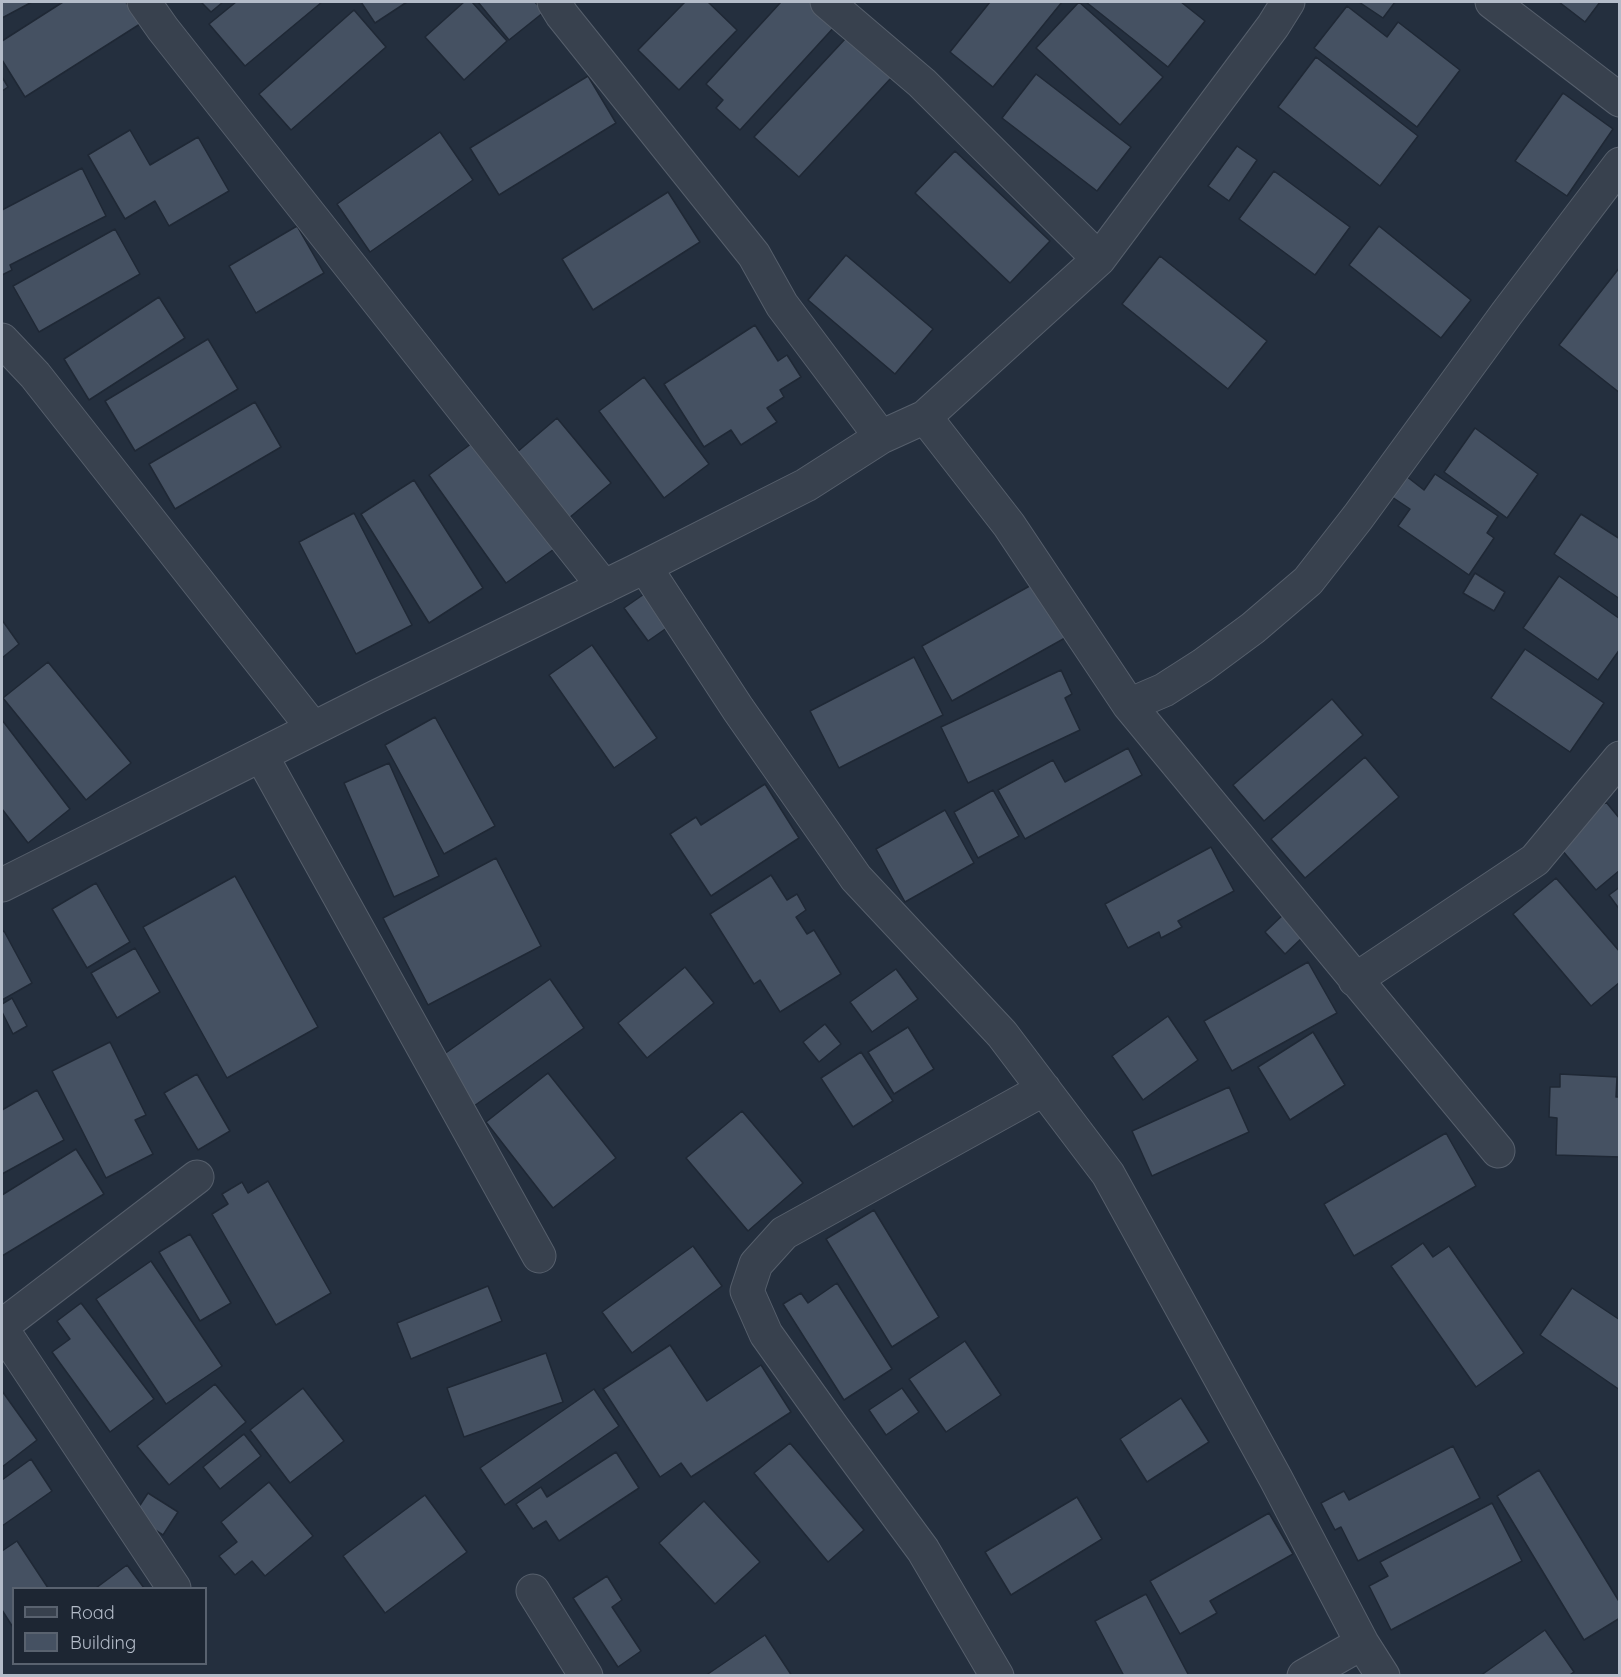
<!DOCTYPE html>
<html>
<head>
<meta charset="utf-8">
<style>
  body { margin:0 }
  #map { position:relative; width:1621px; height:1677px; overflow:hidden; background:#242f3e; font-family:Quicksand,sans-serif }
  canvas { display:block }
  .frame { position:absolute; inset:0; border:3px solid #b4bcc9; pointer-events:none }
  .legend { position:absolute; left:12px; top:1587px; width:195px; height:78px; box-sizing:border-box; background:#1d2633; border:2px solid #59626f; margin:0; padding:8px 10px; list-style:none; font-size:18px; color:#b4bcc9 }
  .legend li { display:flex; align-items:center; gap:12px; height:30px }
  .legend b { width:30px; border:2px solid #59626f }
</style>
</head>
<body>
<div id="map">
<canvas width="1621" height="1677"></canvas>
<div class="frame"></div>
<ul class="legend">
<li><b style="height:8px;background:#38414e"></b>Road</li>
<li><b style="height:16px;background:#455162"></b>Building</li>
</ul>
</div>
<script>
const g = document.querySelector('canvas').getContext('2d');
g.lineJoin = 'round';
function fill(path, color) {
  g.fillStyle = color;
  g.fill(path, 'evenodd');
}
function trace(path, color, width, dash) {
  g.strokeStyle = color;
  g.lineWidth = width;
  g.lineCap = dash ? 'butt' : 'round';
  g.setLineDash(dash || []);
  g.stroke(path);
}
const building = new Path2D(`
  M2,2H32L2,18Z
  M63,2H126L140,24L25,97L2,60V41Z
  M201,2H223L211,12Z
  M236,2H322L245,66L209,24Z
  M361,2H407L375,23Z
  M464,2H472L507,41L464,80L425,37Z
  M478,2H535L544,12L509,40Z
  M685,2H708L737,30L679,90L638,50Z
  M781,2H811L836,25L740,130L716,108L723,100L706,84Z
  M990,2H1062L993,87L950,52Z
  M1079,2L1163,77L1120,125L1036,48Z
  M1086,2H1181L1205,21L1168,67Z
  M1359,2H1395L1383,18Z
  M1559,2H1600L1585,22Z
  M1347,6L1387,37L1398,22L1460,70L1417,127L1314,48Z
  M354,10L386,47L291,130L259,94Z
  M846,38L891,78L799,177L754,137Z
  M1316,57L1418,136L1380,186L1278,107Z
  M1036,74L1131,147L1097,191L1002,118Z
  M588,76L616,123L499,195L470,148Z
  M2,77L8,87L2,91Z
  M1563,93L1613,129L1567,196L1515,161Z
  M130,130L150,165L198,137L229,191L169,226L155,201L125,219L88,155Z
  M440,132L473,180L370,252L337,204Z
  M1237,146L1257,160L1229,201L1208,186Z
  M955,151L1050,241L1010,283L915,193Z
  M82,168L106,216L10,265L12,270L2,275V210Z
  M1274,171L1350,227L1315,275L1239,219Z
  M668,192L700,242L593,310L562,259Z
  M297,226L324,273L256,313L229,266Z
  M1379,226L1471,300L1441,338L1349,265Z
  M115,229L140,274L39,332L13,286Z
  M846,255L933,329L895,374L808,300Z
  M1160,256L1267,341L1228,389L1122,304Z
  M1620,267V393L1559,345Z
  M159,297L185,338L89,400L64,359Z
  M755,325L778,361L787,355L801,377L780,390L784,397L767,408L777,422L741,445L731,430L704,447L664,384Z
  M208,339L238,389L135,451L105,401Z
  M644,377L709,464L664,498L599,411Z
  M255,402L281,447L175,509L149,464Z
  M557,418L611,483L569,518L516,453Z
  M1475,428L1538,474L1507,518L1444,472Z
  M479,438L557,547L506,583L429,475Z
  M1435,474L1498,516L1487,533L1494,538L1469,575L1398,526L1410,509L1392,497L1406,476L1424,490Z
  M414,480L483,588L429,623L361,514Z
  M354,513L412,625L356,654L299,542Z
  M1581,514L1620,539V599L1554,554Z
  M1475,573L1505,592L1494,611L1463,593Z
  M1559,576L1620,619V649L1598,680L1523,628Z
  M1035,583L1065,638L952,701L922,646Z
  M647,592L671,625L648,641L624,608Z
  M2,620L19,644L2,658Z
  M592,645L657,738L614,768L549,675Z
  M1525,649L1604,703L1570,752L1491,698Z
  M914,657L943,715L839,768L810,711Z
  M48,662L131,763L86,800L3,698Z
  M1061,670L1072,694L1065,698L1080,730L968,783L941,727Z
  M1332,699L1363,735L1264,821L1233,785Z
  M435,717L495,826L444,854L385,745Z
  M2,720L70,809L28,843L2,809Z
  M1128,748L1142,775L1025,839L998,790L1053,760L1065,782Z
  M1365,757L1399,797L1305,878L1271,839Z
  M389,763L439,876L394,897L344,783Z
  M765,784L799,838L711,896L670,834L696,817L701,825Z
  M993,790L1019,836L978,858L954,812Z
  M1606,802L1620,819V870L1596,890L1556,843Z
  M945,810L974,863L905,902L876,849Z
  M1211,847L1234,891L1178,921L1182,927L1161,938L1159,932L1128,948L1105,904Z
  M496,858L541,946L428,1005L383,918Z
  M771,875L787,900L797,894L806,910L796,917L807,934L814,930L841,974L780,1012L760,980L754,984L710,914Z
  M235,876L318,1027L227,1078L143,927Z
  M1556,878L1620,952V982L1591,1006L1513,914Z
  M96,883L130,942L87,968L52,909Z
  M1620,887V910L1609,895Z
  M1285,913L1305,935L1285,954L1265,932Z
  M4,931L32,983L2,1000V932Z
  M135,948L160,992L117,1018L91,973Z
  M1308,962L1337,1013L1232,1071L1204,1021Z
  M685,967L714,1003L647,1058L618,1023Z
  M896,969L918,999L872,1032L850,1002Z
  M550,979L584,1028L474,1106L440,1057Z
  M12,998L27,1026L13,1034L2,1012V1004Z
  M1168,1016L1198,1060L1143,1100L1112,1056Z
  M825,1024L841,1044L819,1062L803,1042Z
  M908,1027L934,1069L894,1094L868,1052Z
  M1313,1032L1345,1085L1290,1120L1258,1067Z
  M110,1042L146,1115L135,1120L153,1154L106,1178L52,1071Z
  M861,1052L893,1101L853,1127L821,1078Z
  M548,1073L616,1158L553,1208L486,1122Z
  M197,1074L230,1131L198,1150L164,1093Z
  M1560,1074L1617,1077L1616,1097H1620V1157L1556,1155L1557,1118L1549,1117L1550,1087H1560Z
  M1229,1087L1249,1132L1152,1176L1132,1131Z
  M37,1090L64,1140L2,1174V1110Z
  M742,1111L803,1183L748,1231L686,1158Z
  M1446,1133L1476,1186L1354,1256L1324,1204Z
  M76,1149L104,1194L2,1256V1195Z
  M268,1181L331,1293L276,1325L212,1214L228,1204L222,1194L242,1182L248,1193Z
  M874,1210L939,1317L892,1347L826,1239Z
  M190,1234L231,1303L200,1321L159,1252Z
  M1423,1243L1433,1257L1449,1246L1524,1353L1476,1387L1391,1266Z
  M693,1246L722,1286L632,1353L602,1312Z
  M151,1261L222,1366L166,1404L96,1299Z
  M837,1283L892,1369L844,1400L783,1304L801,1293L808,1303Z
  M488,1286L502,1321L411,1359L397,1323Z
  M1572,1288L1620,1320V1390L1540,1335Z
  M81,1303L154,1399L110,1432L52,1352L70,1339L57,1321Z
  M965,1341L1001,1395L946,1432L909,1379Z
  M670,1345L707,1401L761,1365L791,1412L691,1477L681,1463L660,1477L603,1389Z
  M546,1353L563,1402L464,1437L447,1388Z
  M215,1384L246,1422L169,1485L137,1446Z
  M303,1388L344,1441L290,1483L250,1430Z
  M902,1388L919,1412L886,1435L869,1410Z
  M594,1389L619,1426L505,1505L480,1468Z
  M2,1391L37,1440L2,1467Z
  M1181,1398L1209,1442L1147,1482L1120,1439Z
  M244,1434L261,1456L220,1489L203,1467Z
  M790,1443L864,1530L828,1562L754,1473Z
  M1453,1446L1480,1498L1358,1561L1341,1527L1335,1530L1321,1503L1344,1491L1349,1500Z
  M616,1452L639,1488L559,1541L546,1521L533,1529L516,1504L541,1487L547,1497Z
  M31,1459L52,1491L2,1526V1480Z
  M1539,1470L1620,1603V1618L1584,1640L1497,1496Z
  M269,1482L313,1536L265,1576L252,1561L235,1575L219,1556L237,1542L221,1522Z
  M148,1493L178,1512L163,1535L133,1516Z
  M425,1495L467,1552L385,1613L343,1556Z
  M1077,1497L1102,1539L1011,1595L985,1552Z
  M704,1501L760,1562L715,1604L659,1543Z
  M1492,1503L1522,1561L1391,1630L1369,1586L1388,1576L1380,1562Z
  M1269,1513L1293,1554L1210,1601L1217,1613L1180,1634L1150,1581Z
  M17,1541L48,1588H14V1629L2,1610V1551Z
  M127,1565L144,1588H96Z
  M607,1576L622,1600L612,1607L641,1651L618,1667L573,1598Z
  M1146,1594L1189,1676H1124L1095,1621Z
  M1545,1630L1574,1672L1568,1676H1480Z
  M765,1635L792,1676H705Z`);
fill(building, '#455162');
trace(building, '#1f2835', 1.5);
const street = new Path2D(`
  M144,2L163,29L604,587
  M554,2L562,15L754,255L782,305L881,437
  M827,2L922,83L1099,259
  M1492,2L1620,100
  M2,340L35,375L313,728
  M925,417L1009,525L1129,705L1498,1151
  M645,567L738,709L856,878L1002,1034L1108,1174L1276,1479L1362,1643L1383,1676
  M1129,705L1164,690L1203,665L1253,628L1308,581L1358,517L1507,313L1620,164
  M261,755L539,1256
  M2,885L378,696L634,572L806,485L881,437L925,417L1099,259L1273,26L1288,2
  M1355,980L1535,860L1620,758
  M2,1326L197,1177
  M2,1329L174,1588
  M533,1591L586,1676
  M997,1676L923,1550L833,1428L766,1334L747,1291L756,1264L784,1233L1044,1089
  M1304,1676L1362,1643`);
trace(street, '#565f6c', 35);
trace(street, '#38414e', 33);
</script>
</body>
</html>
